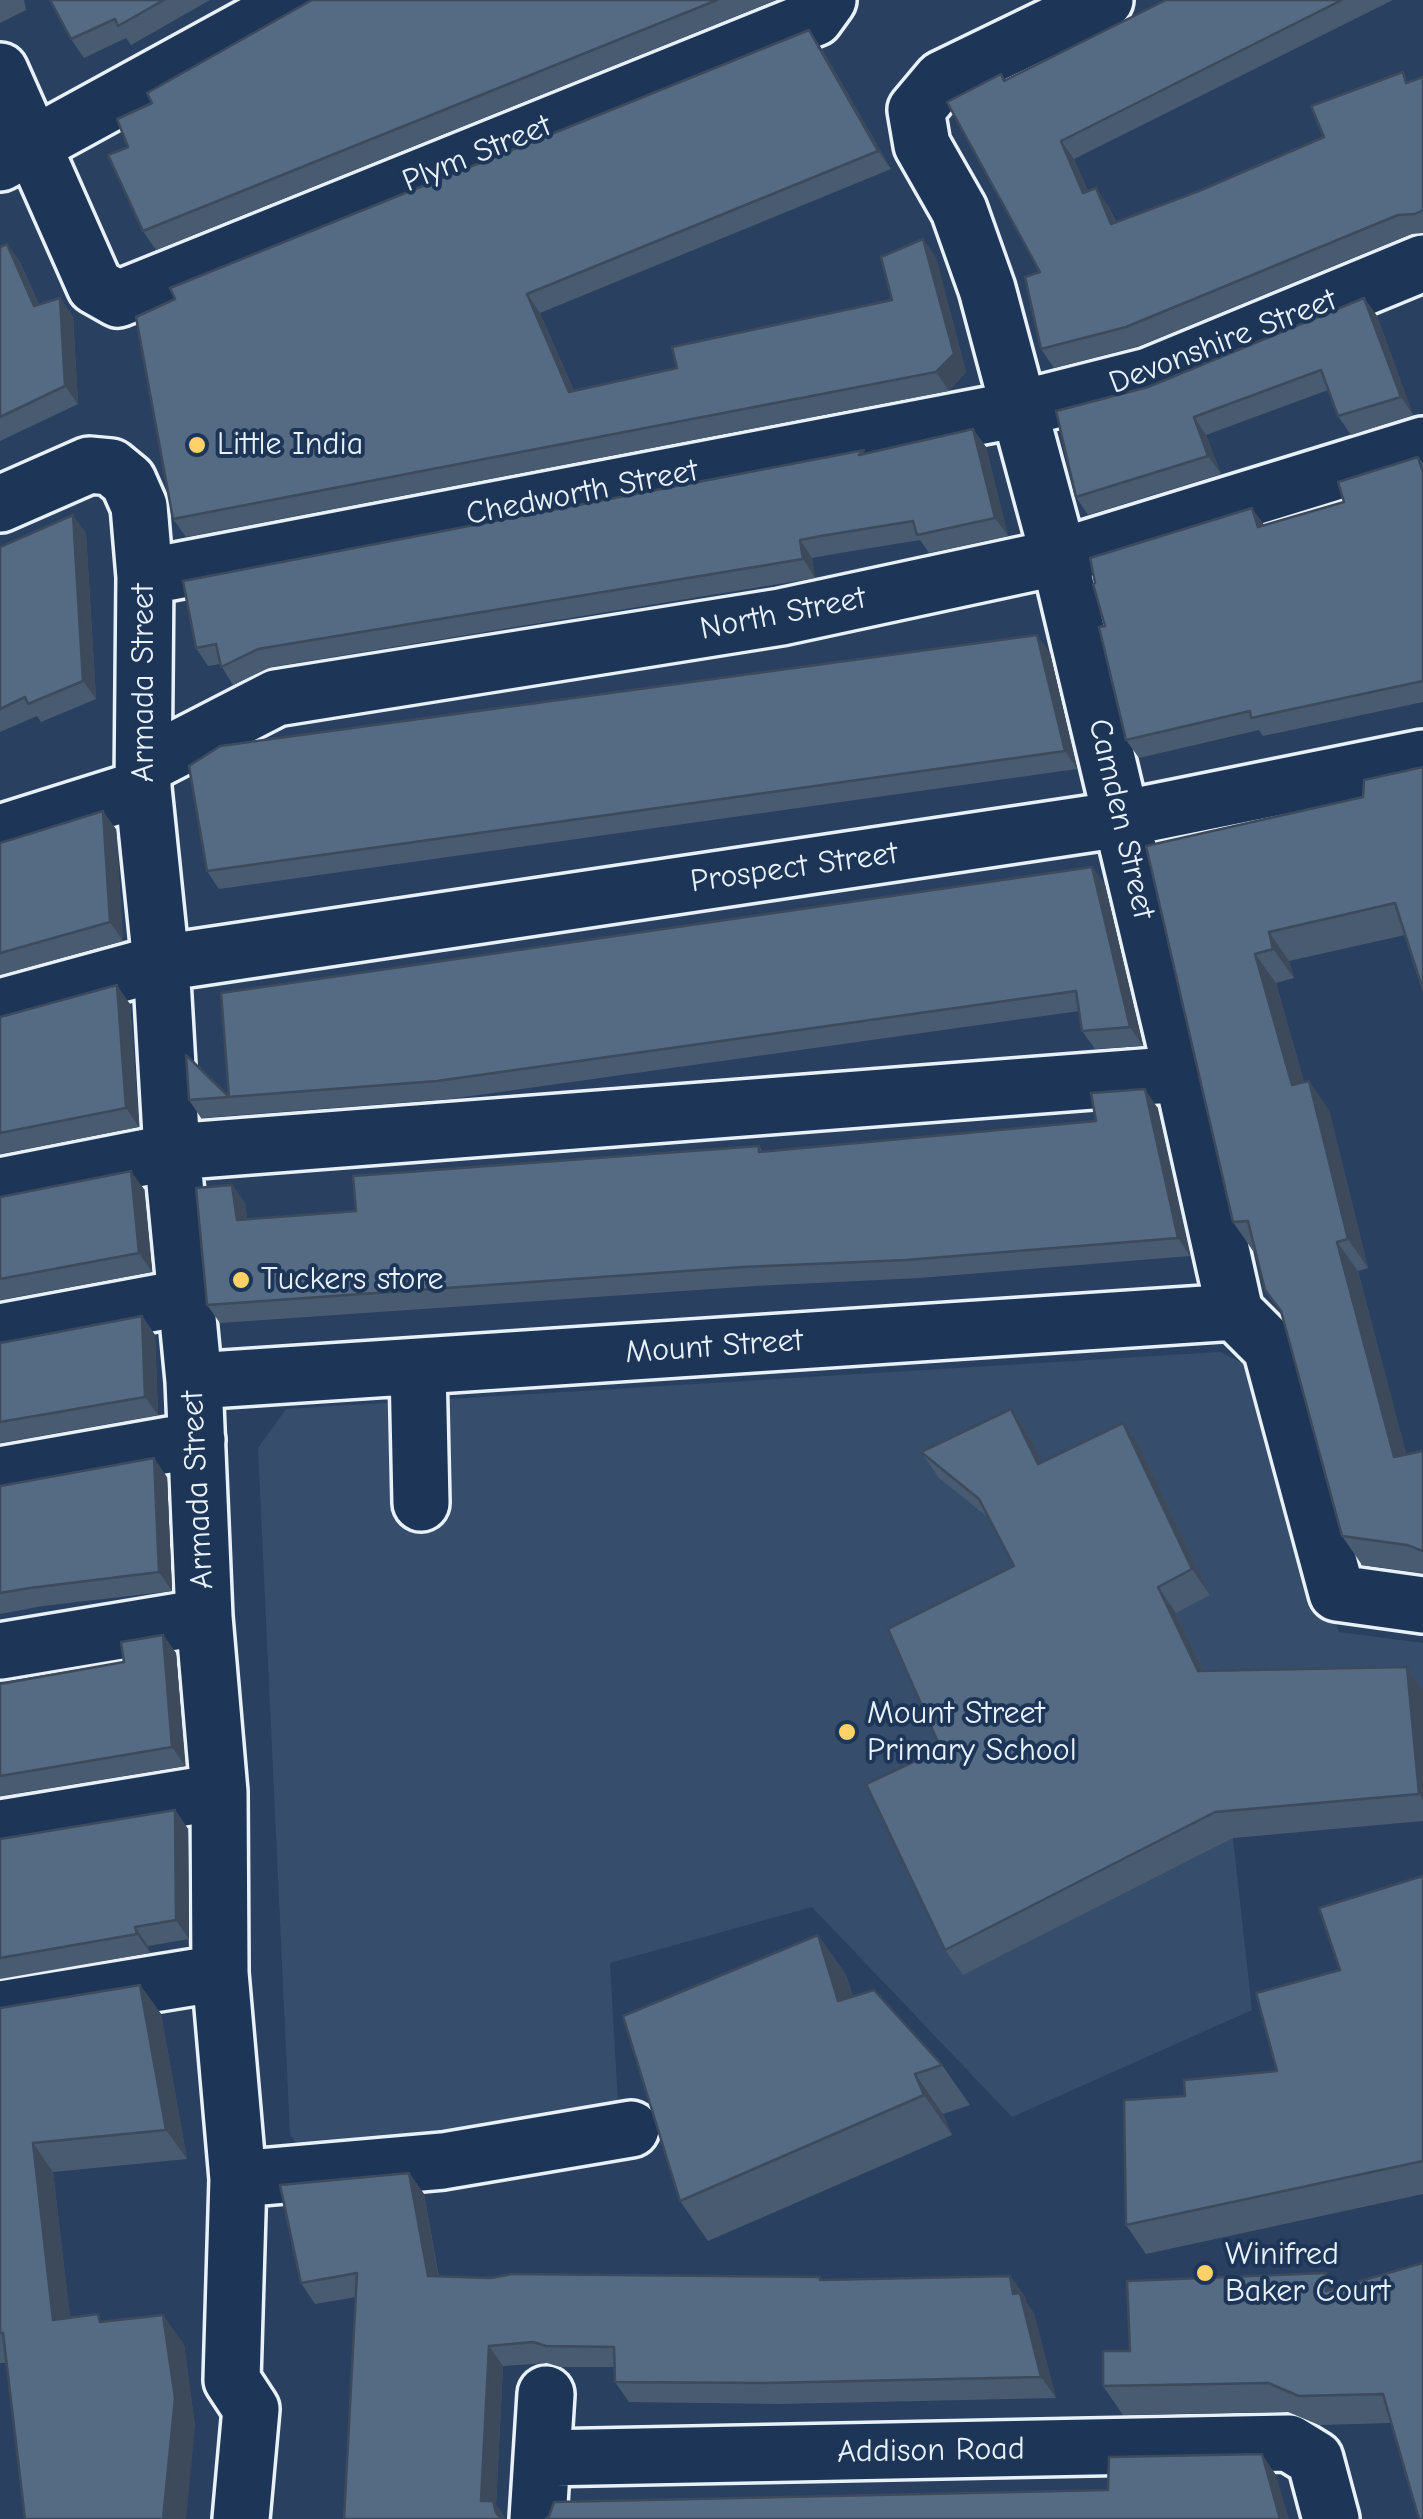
<!DOCTYPE html>
<html>
<head>
<meta charset="utf-8">
<style>
  body { margin:0 }
  canvas { display:block; background:#294061 }
</style>
</head>
<body>
<canvas width="1423" height="2519"></canvas>
<script>
const c = document.querySelector('canvas').getContext('2d');
c.lineJoin = 'round';
function paint(path, color) { c.fillStyle = color; c.fill(path, 'evenodd'); }
const shape = rows => new Path2D(rows.map(r => 'M' + r).join(''));
function strokePath(path, color, width, dash) { c.strokeStyle = color; c.lineWidth = width; c.lineCap = dash ? 'butt' : 'round'; c.setLineDash(dash || []); c.stroke(path); }
function drawText(font, color, halo, rows, align = 'center') {
  c.font = font + ' "Comic Neue",sans-serif'; c.lineWidth = 8; c.setLineDash([]); c.textBaseline = 'middle'; c.strokeStyle = halo; c.fillStyle = color; for (const [text, x, y, turn = 0] of rows) {
    c.save(); c.translate(x, y); c.rotate((+turn || 0) * Math.PI / 180); c.textAlign = isNaN(turn) ? turn : align; if (halo) c.strokeText(text, 0, 0); c.fillText(text, 0, 0); c.restore();
  }
}
const built = shape([
  [1220,1352,1257,1370,1339,1632,1423,1643,1423,1820,1233,1838,1252,2010,1012,2117,812,1907,610,1963,618,2103,303,2152,290,2135,258,1448,286,1409]
]);
const minor = shape([
  [1105,0,942,79,916,110,922,145,959,210,987,289,1019,409,1059,557,1182,1074,1235,1312,1271,1348,1337,1593,1423,1605],
  [0,71,95,286,118,299,815,18,828,0],
  [0,163,298,0],
  [0,504,89,465,111,467,128,481,139,506,145,577,143,788,161,963,172,1152,194,1381,204,1617,219,1792,220,1973,238,2179,232,2380,251,2409,241,2519],
  [145,577,1019,409,1149,376,1423,263],
  [144,766,276,698,781,617,1059,557,1423,445],
  [0,833,143,788],
  [0,1007,161,963,1121,819,1423,758],
  [0,1186,172,1152,1182,1074],
  [0,1332,187,1297],
  [418,1368,421,1503],
  [194,1381,1235,1312],
  [0,1475,197,1440],
  [0,1651,204,1617],
  [0,1828,219,1792],
  [0,2009,220,1973],
  [238,2179,443,2161,631,2129],
  [543,2458,1289,2443,1315,2459,1331,2519],
  [538,2519,546,2394]
]);
const wall = shape([
  [0,0,24,0,26,10,0,23],
  [50,0,210,0,131,45,126,38,84,58,71,39],
  [312,0,776,0,156,250,143,231,128,147,152,103],
  [1166,0,1393,0,1074,159,1088,191,1109,207,1116,222,1199,191,1324,137,1410,82,1423,77,1423,233,1411,234,1139,346,1054,368,1041,349,1040,272,1001,74,1005,81],
  [822,49,891,169,540,313,574,391,677,368,892,300,923,239,936,258,966,372,949,391,186,537,173,519,175,299],
  [7,244,20,262,39,305,73,316,78,404,0,441,0,247],
  [1364,298,1377,316,1413,415,1351,435,1338,416,1328,390,1206,435,1221,474,1088,515,1076,497,1148,387],
  [973,429,986,447,1008,536,929,553,920,540,834,554,812,558,815,578,271,667,233,685,220,664,208,666,196,648,867,454],
  [1418,457,1423,463,1423,702,1263,736,1259,730,1139,758,1126,740,1105,626,1264,525,1344,502],
  [86,533,96,699,41,722,37,716,0,732,0,547],
  [1050,653,1077,769,219,889,207,871],
  [1423,767,1423,992,1405,935,1289,961,1294,978,1276,983,1304,1082,1329,1110,1368,1268,1358,1271,1406,1455,1423,1451,1423,1573,1362,1565,1342,1536,1281,1312,1255,1251,1253,1251,1233,1222,1146,846,1363,797],
  [116,829,123,941,0,975,0,843],
  [1092,867,1105,885,1143,1046,1095,1049,1082,1031,1079,1011,450,1099,201,1118,189,1100,229,1097],
  [130,1004,139,1127,0,1154,0,1017],
  [1157,1107,1190,1256,919,1278,755,1286,220,1323,207,1305,232,1185,245,1203,247,1219,356,1211,759,1146,763,1152,1096,1121],
  [144,1189,152,1272,0,1300,0,1197],
  [142,1316,155,1335,158,1415,0,1443,0,1343],
  [1011,1409,1029,1435,1042,1462,1123,1423,1141,1449,1210,1595,1176,1613,1204,1671,1407,1667,1423,1690,1423,1821,1233,1838,963,1975,945,1950,941,1749,1014,1566,989,1518,939,1478,921,1452],
  [167,1477,172,1591,43,1606,0,1614,0,1486],
  [163,1635,176,1653,185,1766,0,1796,0,1684,124,1662],
  [175,1810,188,1829,189,1939,148,1946,150,1953,0,1979,0,1839],
  [1423,1876,1423,2194,1146,2254,1126,2225,1185,2096,1277,2071,1340,1970],
  [818,1935,846,1975,853,1997,942,2065,970,2105,943,2114,952,2135,708,2241,680,2201],
  [140,1985,161,2014,187,2159,53,2172,70,2318,104,2322,184,2344,195,2427,7,2363,0,2363,0,2008],
  [409,2173,424,2194,439,2277,491,2278,820,2277,823,2280,1010,2276,1025,2297,1026,2302,1034,2314,1056,2398,780,2404,629,2402,615,2382,615,2367,560,2367,547,2363,503,2366,496,2505,506,2519,344,2519,356,2297,315,2304,301,2283],
  [1423,2263,1391,2423,1319,2425,1288,2412,1123,2415,1103,2386,1130,2351,1326,2273,1336,2288]
]);
const shadedWall = shape([
  [809,30,822,49,891,169,878,151],
  [1061,141,1074,159,1097,211,1083,193],
  [1096,188,1109,207,1124,243,1111,224],
  [923,239,936,258,966,372,949,391,936,372],
  [7,244,20,262,47,325,34,306],
  [527,294,540,313,582,410,569,392],
  [60,298,73,316,78,404,65,386],
  [1364,298,1377,316,1413,415,1401,397],
  [1194,417,1206,435,1221,474,1208,456],
  [973,429,986,447,1008,536,995,518],
  [1252,508,1265,526,1258,527],
  [73,515,86,533,96,699,83,681],
  [800,540,812,558,815,578,803,559],
  [1037,635,1050,653,1077,769,1065,751],
  [103,811,116,829,123,941,110,922],
  [1092,867,1105,885,1143,1046,1130,1027],
  [1269,932,1289,961,1294,978,1273,949],
  [1255,954,1276,983,1313,1114,1292,1085],
  [117,985,130,1004,139,1127,126,1108],
  [1309,1081,1329,1110,1368,1268,1348,1239],
  [1145,1089,1157,1107,1190,1256,1178,1238],
  [131,1171,144,1189,152,1272,139,1253],
  [232,1185,245,1203,250,1238,237,1220],
  [1337,1242,1358,1271,1415,1486,1394,1457],
  [142,1316,155,1335,158,1415,145,1397],
  [1011,1409,1029,1435,1056,1489,1038,1464],
  [1123,1423,1141,1449,1210,1595,1192,1569],
  [154,1458,167,1477,172,1591,159,1572],
  [1158,1587,1176,1613,1216,1697,1198,1671],
  [163,1635,176,1653,185,1766,172,1747],
  [1407,1667,1423,1690,1423,1800,1419,1794],
  [175,1810,188,1829,189,1939,176,1920],
  [135,1927,148,1946,150,1953,137,1934],
  [818,1935,846,1975,866,2041,838,2001],
  [140,1985,161,2014,187,2159,166,2130],
  [915,2074,943,2114,952,2135,924,2095],
  [33,2143,53,2172,74,2349,53,2320],
  [409,2173,424,2194,442,2297,428,2276],
  [1326,2273,1346,2302,1326,2291],
  [1010,2276,1025,2297,1026,2302,1034,2314,1056,2398,1041,2377,1013,2294],
  [163,2315,184,2344,195,2427,186,2519,163,2519],
  [489,2346,503,2366,496,2505,506,2519,500,2519,481,2501],
  [1262,2454,1276,2475,1289,2519,1280,2519]
]);
const building = shape([
  [50,0,164,0,118,26,115,19,71,39,50,0],
  [312,0,717,0,143,231,108,155,128,147,117,119,152,103,147,93,312,0],
  [1166,0,1342,0,1061,141,1083,193,1096,188,1111,224,1199,191,1324,137,1311,106,1403,72,1406,83,1423,77,1423,210,1415,214,1398,215,1126,327,1041,349,1025,277,1040,272,947,102,1001,74,1004,81,1166,0],
  [809,30,878,151,527,294,569,392,677,368,672,347,892,300,881,257,923,239,954,354,936,372,173,519,136,317,175,299,170,288,809,30],
  [7,244,34,306,60,298,65,386,0,417,0,247,7,244],
  [1364,298,1401,397,1338,416,1321,370,1194,417,1208,456,1076,497,1056,411,1148,387,1364,298],
  [973,429,995,518,917,535,913,521,821,536,800,540,803,559,258,649,221,667,216,644,196,648,183,581,864,450,859,455,973,429],
  [1418,457,1423,472,1423,681,1251,718,1250,711,1126,740,1099,627,1105,626,1093,584,1095,583,1090,558,1252,508,1258,527,1344,502,1338,482,1418,457],
  [73,515,83,681,28,704,25,697,0,709,0,547,73,515],
  [1037,635,1065,751,207,871,189,766,220,746,1037,635],
  [1423,767,1423,990,1395,903,1269,932,1273,949,1255,954,1292,1085,1309,1081,1348,1239,1337,1242,1394,1457,1423,1451,1423,1551,1407,1545,1342,1536,1281,1311,1265,1290,1248,1221,1233,1222,1146,846,1363,797,1364,780,1423,767],
  [103,811,110,922,0,953,0,843,103,811],
  [1092,867,1130,1027,1082,1031,1076,991,437,1081,189,1100,186,1055,229,1097,221,993,1092,867],
  [117,985,126,1108,0,1133,0,1017,117,985],
  [1145,1089,1178,1238,906,1260,742,1267,207,1305,196,1188,232,1185,237,1220,356,1211,353,1176,759,1146,759,1152,1096,1121,1091,1093,1145,1089],
  [131,1171,139,1253,0,1279,0,1197,131,1171],
  [142,1316,145,1397,0,1422,0,1343,142,1316],
  [1011,1409,1038,1464,1123,1423,1192,1569,1158,1587,1198,1671,1407,1667,1419,1794,1215,1812,945,1950,866,1784,941,1749,888,1629,1014,1566,979,1499,921,1452,1011,1409],
  [154,1458,159,1572,30,1588,0,1593,0,1486,154,1458],
  [163,1635,172,1747,0,1776,0,1684,124,1662,121,1642,163,1635],
  [175,1810,176,1920,135,1927,137,1934,0,1958,0,1839,175,1810],
  [1423,1876,1423,2161,1126,2225,1124,2100,1185,2096,1184,2080,1277,2071,1256,1993,1340,1970,1319,1908,1423,1876],
  [818,1935,838,2001,874,1990,942,2065,915,2074,924,2095,680,2201,623,2016,818,1935],
  [140,1985,166,2130,33,2143,53,2320,98,2314,100,2322,163,2315,175,2398,163,2519,25,2519,3,2333,0,2333,0,2008,140,1985],
  [409,2173,428,2276,491,2278,512,2274,820,2277,820,2280,1010,2276,1013,2294,1020,2293,1041,2377,765,2383,615,2382,614,2347,546,2346,533,2342,489,2346,481,2501,493,2501,496,2513,502,2519,344,2519,357,2273,301,2283,280,2185,409,2173],
  [1423,2263,1423,2519,1419,2519,1383,2394,1299,2396,1268,2383,1103,2386,1103,2351,1130,2351,1127,2281,1326,2273,1326,2291,1423,2263],
  [1262,2454,1280,2519,546,2519,549,2516,554,2502,1108,2490,1109,2457,1262,2454]
]);
const markers = [
  [197,445,10,"#ffd166"],
  [241,1280,10,"#ffd166"],
  [847,1732,10,"#ffd166"],
  [1205,2273,10,"#ffd166"]
];
const streetNames = [
  ["Plym Street",477,154,-22],
  ["Devonshire Street",1223,342,-21],
  ["Chedworth Street",582,493,-11],
  ["North Street",783,614,-11],
  ["Armada Street",144,683,-90],
  ["Camden Street",1121,819,77],
  ["Prospect Street",794,868,-8],
  ["Mount Street",714,1347,-4],
  ["Armada Street",198,1490,-93],
  ["Addison Road",931,2451,-1]
];
const poiNames = [
  ["Little India",217,445],
  ["Tuckers store",261,1280],
  ["Mount Street",867,1714],
  ["Primary School",867,1751],
  ["Winifred",1225,2255],
  ["Baker Court",1225,2292]
];
paint(built, '#364d6b');
strokePath(minor, '#e8f1f8', 62);
strokePath(minor, '#1d3557', 55);
paint(wall, '#495b71');
paint(shadedWall, '#3c4a5c');
paint(building, '#556a83');
strokePath(building, '#3c4a5c', 2.5);
for (const [x, y, r, color] of markers) { const dot = new Path2D(); dot.arc(x, y, r, 0, 2 * Math.PI); c.fillStyle = color; c.fill(dot); strokePath(dot, '#1d3557', 4); }
drawText('32px', '#e8f1f8', '#1d3557', streetNames);
drawText('32px', '#e8f1f8', '#1d3557', poiNames, 'left');
</script>
</body>
</html>
